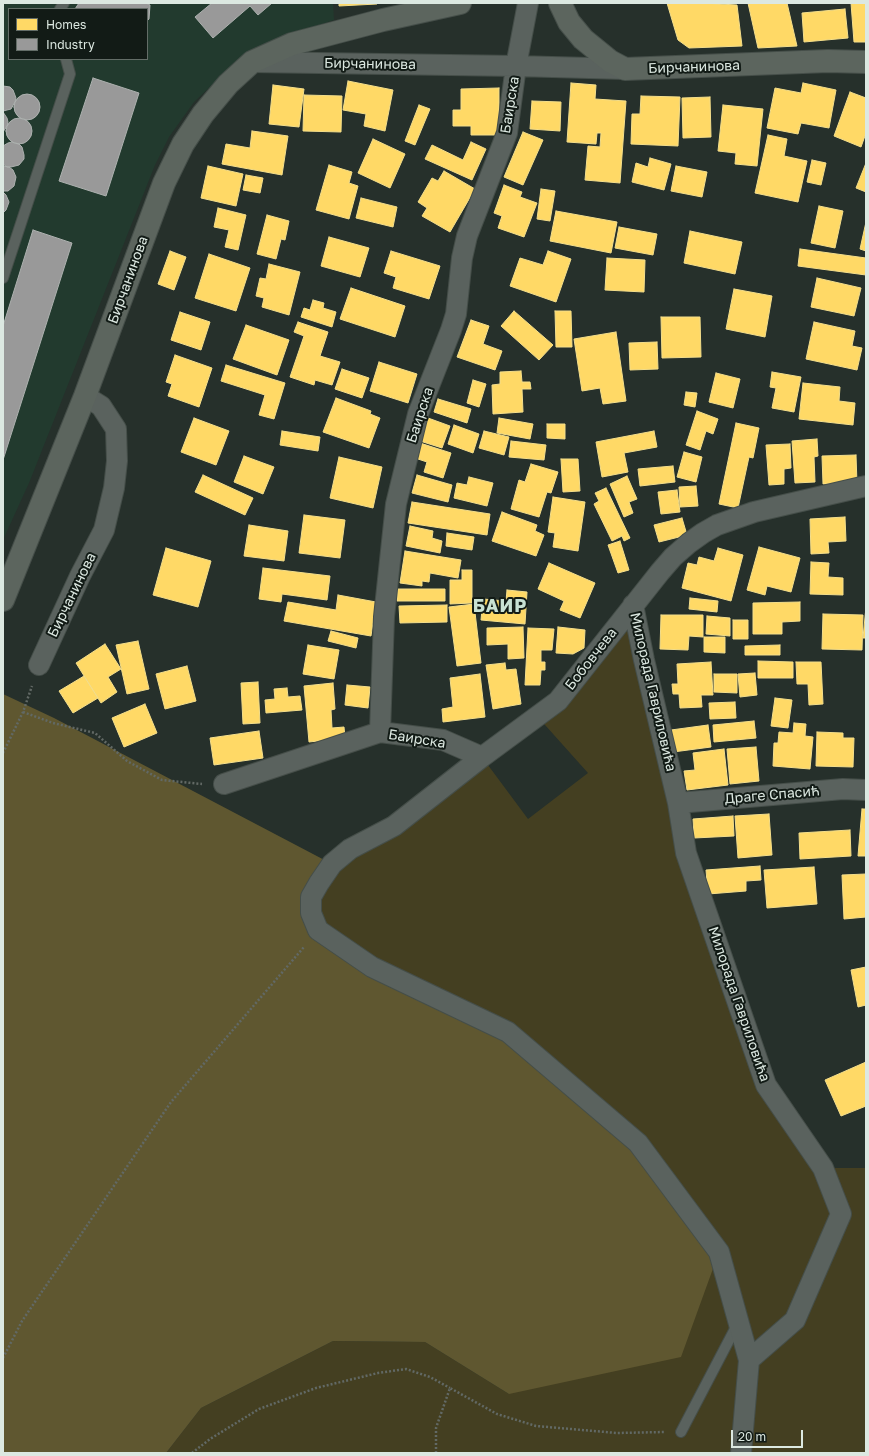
<!DOCTYPE html>
<html>
<head>
<meta charset="utf-8">
<style>
  body { margin:0 }
  #map { position:relative; width:869px; height:1456px; overflow:hidden; background:#26302b; font-family:"Golos Text",sans-serif }
  canvas { display:block }
  .frame { position:absolute; inset:0; border:4px solid #dce8e1; pointer-events:none }
  .legend { position:absolute; left:8px; top:8px; width:140px; height:52px; box-sizing:border-box; background:#121b16; border:1px solid #636d67; margin:0; padding:5px 7px; list-style:none; font-size:12px; color:#dce8e1 }
  .legend li { display:flex; align-items:center; gap:8px; height:20px }
  .legend b { width:20px; border:1px solid #636d67 }
  .scale { position:absolute; left:731px; top:1430px; width:72px; height:18px; box-sizing:border-box; border:2px solid #dce8e1; border-top:0; padding-left:5px; font-size:12px; line-height:14px; white-space:nowrap; color:#dce8e1; -webkit-text-stroke:3px #121b16; paint-order:stroke }
</style>
</head>
<body>
<div id="map">
<canvas width="869" height="1456"></canvas>
<div class="frame"></div>
<ul class="legend">
<li><b style="height:11px;background:#ffd966"></b>Homes</li>
<li><b style="height:11px;background:#999"></b>Industry</li>
</ul>
<div class="scale">20 m</div>
</div>
<script>
const c = document.querySelector('canvas').getContext('2d');
c.lineJoin = 'round';
function paint(path, color) { c.fillStyle = color; c.fill(path, 'evenodd'); }
const shape = rows => new Path2D(rows.map(r => 'M' + r).join(''));
function strokePath(path, color, width, dash) { c.strokeStyle = color; c.lineWidth = width; c.lineCap = dash ? 'butt' : 'round'; c.setLineDash(dash || []); c.stroke(path); }
function drawText(font, color, halo, rows, align = 'center') {
  c.font = font + ' "Golos Text",sans-serif'; c.lineWidth = 4; c.setLineDash([]); c.textBaseline = 'middle'; c.strokeStyle = halo; c.fillStyle = color; for (const [text, x, y, turn = 0] of rows) {
    c.save(); c.translate(x, y); c.rotate((+turn || 0) * Math.PI / 180); c.textAlign = isNaN(turn) ? turn : align; if (halo) c.strokeText(text, 0, 0); c.fillText(text, 0, 0); c.restore();
  }
}
const built = shape([
  [3,3,333,3,334,20,264,44,232,66,194,102,169,137,155,165,29,483,3,540],
  [9,9,147,9,147,59,9,59]
]);
const green = shape([
  [633,605,678,803,766,1085,823,1168,866,1168,866,1453,166,1453,201,1408,333,1341,425,1342,509,1394,318,930,319,883,482,757,528,819,588,773,537,716]
]);
const forest = shape([
  [3,694,54,718,332,864,319,883,318,930,508,1032,638,1143,719,1252,681,1357,509,1394,425,1342,333,1341,201,1408,166,1453,3,1453]
]);
const homes = shape([
  [339,3,377,3,377,4,339,6,339,3],
  [667,3,702,3,737,5,742,46,689,48,678,40,667,3],
  [748,3,787,3,797,46,758,48,748,3],
  [851,3,866,3,866,42,854,42,851,3],
  [845,9,848,38,804,42,802,13,845,9],
  [348,81,393,90,385,131,364,126,366,114,343,110,348,81],
  [571,83,596,85,595,99,626,101,620,183,585,180,588,146,600,147,601,133,597,133,596,144,567,142,571,83],
  [803,83,836,90,829,128,801,123,798,134,767,128,775,88,801,93,803,83],
  [273,85,304,89,299,127,269,124,273,85],
  [499,88,499,135,471,135,471,126,453,126,453,110,461,110,461,89,499,88],
  [850,92,866,98,866,133,861,147,834,136,850,92],
  [304,95,342,96,341,132,303,131,304,95],
  [641,96,680,97,678,146,631,144,632,114,640,114,641,96],
  [710,97,711,137,683,138,682,98,710,97],
  [532,101,561,102,560,131,530,129,532,101],
  [419,105,430,109,415,145,405,141,419,105],
  [723,105,763,109,757,166,735,164,736,153,718,151,723,105],
  [252,131,288,136,282,175,222,164,226,144,250,148,252,131],
  [523,132,543,140,523,185,504,177,523,132],
  [768,135,787,139,784,156,807,161,798,202,755,193,768,135],
  [373,139,405,154,390,188,358,173,373,139],
  [471,142,486,149,472,180,425,159,432,145,463,160,471,142],
  [650,158,671,164,664,190,632,182,636,163,648,167,650,158],
  [812,160,826,163,821,185,807,182,812,160],
  [866,163,866,192,856,188,866,163],
  [329,165,352,172,349,183,358,186,349,219,316,210,329,165],
  [208,166,243,174,236,206,201,198,208,166],
  [676,166,707,172,702,197,671,191,676,166],
  [444,171,475,189,450,232,422,216,427,208,418,202,432,178,438,181,444,171],
  [246,175,263,178,260,193,243,190,246,175],
  [504,185,522,192,520,197,537,203,524,237,498,228,502,216,494,213,504,185],
  [541,189,555,191,550,221,537,219,541,189],
  [361,198,397,207,393,227,356,218,361,198],
  [819,206,843,211,835,248,811,243,819,206],
  [218,208,246,215,238,250,225,247,229,230,214,227,218,208],
  [556,211,617,222,611,253,550,241,556,211],
  [267,215,289,221,285,240,281,239,276,259,257,254,267,215],
  [866,222,866,251,860,249,866,222],
  [619,227,657,234,653,255,615,248,619,227],
  [690,231,742,242,735,274,684,263,690,231],
  [329,237,369,248,360,277,321,266,329,237],
  [800,249,866,258,866,275,798,266,800,249],
  [170,251,186,257,174,290,158,284,170,251],
  [391,251,440,266,429,299,393,288,396,277,384,273,391,251],
  [548,251,571,259,556,302,510,286,520,258,543,265,548,251],
  [209,254,250,268,236,311,195,298,209,254],
  [607,258,645,260,644,292,605,290,607,258],
  [269,264,300,272,289,315,262,307,264,298,256,296,260,278,266,279,269,264],
  [817,278,861,288,854,316,811,307,817,278],
  [351,288,405,306,395,337,340,319,351,288],
  [734,289,772,296,765,337,726,329,734,289],
  [313,300,324,303,323,308,336,312,332,327,301,317,304,308,310,310,313,300],
  [514,311,553,345,539,360,501,326,514,311],
  [555,311,571,311,572,347,556,347,555,311],
  [180,312,210,322,201,350,171,340,180,312],
  [661,317,700,317,701,357,662,358,661,317],
  [471,320,489,326,483,344,502,351,495,370,457,357,471,320],
  [298,322,328,332,320,356,340,362,332,385,315,380,314,385,290,377,304,336,294,332,298,322],
  [814,322,855,331,852,346,862,348,857,370,806,359,814,322],
  [246,325,289,340,277,375,233,359,246,325],
  [616,332,626,401,603,404,600,388,582,391,574,339,616,332],
  [657,342,658,369,630,370,629,343,657,342],
  [175,355,212,368,199,407,168,396,172,384,166,382,175,355],
  [379,362,417,374,408,403,370,391,379,362],
  [226,365,285,383,274,419,259,415,265,395,221,381,226,365],
  [342,369,369,378,362,398,335,389,342,369],
  [521,371,522,382,530,382,531,389,522,389,523,412,493,414,492,385,500,384,500,372,521,371],
  [772,372,801,377,794,412,772,408,776,388,770,387,772,372],
  [716,373,740,379,733,408,709,402,716,373],
  [473,380,486,384,479,407,467,403,473,380],
  [803,383,840,387,839,401,855,403,853,425,799,419,803,383],
  [686,392,697,393,695,407,684,405,686,392],
  [336,398,371,411,370,414,380,418,369,448,323,432,336,398],
  [438,399,471,409,467,423,434,412,438,399],
  [697,411,718,419,713,434,706,431,700,450,686,445,697,411],
  [194,418,229,431,216,465,181,452,194,418],
  [428,418,450,426,442,448,420,441,428,418],
  [499,418,533,424,530,439,497,433,499,418],
  [736,423,759,428,753,458,749,457,738,508,719,504,736,423],
  [547,424,565,424,565,439,547,438,547,424],
  [454,425,479,434,473,453,448,444,454,425],
  [282,431,320,437,318,451,280,445,282,431],
  [484,431,509,437,504,455,479,448,484,431],
  [654,431,657,447,624,453,628,472,602,477,596,442,654,431],
  [817,439,818,456,814,457,815,482,795,483,792,441,817,439],
  [511,441,546,445,544,460,509,457,511,441],
  [420,443,451,453,443,478,424,472,427,462,415,458,420,443],
  [790,444,791,468,784,469,784,484,769,485,766,445,790,444],
  [684,452,702,457,696,482,677,477,684,452],
  [856,455,857,484,823,484,822,456,856,455],
  [244,456,274,467,263,494,234,482,244,456],
  [339,457,382,467,373,508,330,498,339,457],
  [561,459,578,459,580,491,563,492,561,459],
  [531,464,558,472,551,493,547,492,539,517,511,509,519,480,525,482,531,464],
  [673,466,675,482,640,486,638,469,673,466],
  [203,475,253,498,245,515,195,492,203,475],
  [417,475,452,485,448,502,412,493,417,475],
  [627,476,637,499,629,502,633,513,624,517,610,484,627,476],
  [469,477,493,483,487,506,454,498,457,483,467,485,469,477],
  [696,486,698,506,680,507,679,487,696,486],
  [606,488,630,538,624,541,622,536,612,541,594,504,599,501,595,493,606,488],
  [677,490,680,512,661,514,658,492,677,490],
  [553,497,585,502,578,551,553,547,555,533,548,532,553,497],
  [412,502,490,514,487,535,408,523,412,502],
  [502,512,537,525,535,531,544,535,536,556,492,541,502,512],
  [304,515,345,520,340,558,299,553,304,515],
  [845,517,846,541,828,542,829,553,811,554,810,519,845,517],
  [682,518,687,535,659,542,654,525,682,518],
  [249,525,288,531,284,561,244,556,249,525],
  [410,526,433,531,432,538,442,541,440,553,406,546,410,526],
  [447,533,474,537,472,550,446,546,447,533],
  [620,541,629,570,618,573,608,545,620,541],
  [759,547,800,558,791,592,767,586,765,595,747,590,759,547],
  [166,548,211,561,198,607,153,595,166,548],
  [718,548,743,555,731,601,682,588,688,563,697,565,699,557,714,561,718,548],
  [405,551,461,560,458,578,430,573,429,582,422,581,422,586,400,583,405,551],
  [811,562,829,563,828,577,843,578,843,595,810,594,811,562],
  [549,563,595,583,580,618,560,610,564,601,538,589,549,563],
  [263,568,330,576,327,600,282,594,281,602,259,599,263,568],
  [462,570,472,570,472,603,450,604,450,580,462,580,462,570],
  [397,589,445,589,445,601,397,601,397,589],
  [507,590,527,592,525,624,481,620,483,599,506,601,507,590],
  [338,595,376,602,371,636,284,621,288,602,336,610,338,595],
  [690,598,718,601,717,612,689,609,690,598],
  [800,602,800,621,782,622,782,634,753,634,753,603,800,602],
  [474,604,481,663,457,666,449,607,474,604],
  [447,605,447,622,400,623,399,606,447,605],
  [866,607,866,638,863,638,866,607],
  [823,614,863,615,862,650,822,649,823,614],
  [661,615,703,615,703,637,689,636,688,650,660,649,661,615],
  [707,616,730,618,730,636,706,634,707,616],
  [733,620,748,620,748,639,733,639,733,620],
  [523,627,524,658,508,659,508,644,487,645,487,628,523,627],
  [558,627,585,630,584,648,573,654,556,653,558,627],
  [528,628,554,629,552,650,541,650,541,662,545,662,545,670,541,670,540,685,525,685,528,628],
  [331,631,358,638,356,648,328,641,331,631],
  [704,637,725,637,725,653,704,652,704,637],
  [138,641,149,689,127,694,116,645,138,641],
  [105,644,121,669,108,677,117,692,101,703,76,663,105,644],
  [308,645,339,650,334,679,303,674,308,645],
  [780,645,780,655,745,655,745,646,780,645],
  [758,661,793,662,793,678,758,678,758,661],
  [711,662,713,695,701,695,702,707,680,708,679,694,673,694,672,684,678,684,677,664,711,662],
  [796,662,821,662,823,704,809,705,808,684,797,684,796,662],
  [505,663,506,670,516,669,521,704,493,709,486,665,505,663],
  [187,666,196,701,165,709,156,674,187,666],
  [755,673,757,695,740,697,738,674,755,673],
  [480,674,485,717,443,722,442,709,453,707,450,678,480,674],
  [714,674,737,674,737,693,714,692,714,674],
  [84,676,98,698,73,713,59,691,84,676],
  [258,682,260,723,243,724,241,683,258,682],
  [333,683,335,709,331,710,332,728,344,727,345,738,309,742,304,686,333,683],
  [347,685,370,687,368,708,345,705,347,685],
  [287,688,288,697,300,696,302,710,266,713,265,700,275,699,274,689,287,688],
  [775,698,792,700,788,728,771,726,775,698],
  [735,702,736,718,710,719,709,703,735,702],
  [145,704,157,733,124,747,112,718,145,704],
  [754,721,756,738,714,742,713,725,754,721],
  [794,723,806,724,805,736,813,737,810,769,773,766,774,743,778,743,779,732,793,733,794,723],
  [708,725,711,747,673,752,671,730,708,725],
  [259,731,263,758,214,765,210,738,259,731],
  [817,732,843,733,843,738,854,738,853,767,816,766,817,732],
  [756,747,759,781,730,784,727,749,756,747],
  [724,749,728,785,687,790,684,771,695,770,693,753,724,749],
  [862,809,866,809,866,856,858,856,862,809],
  [769,814,772,855,738,858,735,816,769,814],
  [733,816,734,836,694,838,693,819,733,816],
  [850,830,851,856,800,859,799,833,850,830],
  [760,866,761,880,746,881,746,891,708,894,706,870,760,866],
  [814,867,817,904,767,908,764,870,814,867],
  [866,874,866,917,844,919,842,875,866,874],
  [866,967,866,1005,858,1007,851,970,866,967],
  [866,1062,866,1106,841,1116,825,1080,866,1062]
]);
const industry = shape([
  [79,3,146,3,150,5,149,19,147,21,147,9,75,9,79,3],
  [212,3,272,3,258,15,250,6,213,38,195,17,212,3],
  [93,78,139,93,106,196,59,181,93,78],
  [3,86,10,87,13,90,16,98,15,102,11,109,3,111,3,86],
  '14 107a13 13 0 1 1 26 0a13 13 0 1 1-26 0Z',
  [3,112,7,118,8,122,7,126,3,132,3,112],
  '6 131a13 13 0 1 1 26 0a13 13 0 1 1-26 0Z',
  [12,142,19,144,22,147,24,155,24,159,19,165,11,167,7,167,3,164,3,146,8,143,12,142],
  [3,166,9,167,13,170,16,177,14,186,8,191,3,191,3,166],
  [3,192,6,195,9,202,6,210,3,213,3,192],
  [33,230,72,243,3,460,3,326,33,230]
]);
const path = shape([
  [23,712,53,723,95,733,127,761,162,780,202,784],
  [3,753,23,712,32,686],
  [3,1358,22,1321,171,1102,304,947],
  [192,1453,210,1439,259,1409,316,1388,378,1373,406,1369,430,1377,450,1388],
  [436,1453,436,1428,450,1388,497,1414,536,1426,617,1433,664,1432]
]);
const lane = shape([
  [60,9,64,3],
  [3,278,70,74,66,59],
  [681,1432,738,1323]
]);
const street = shape([
  [252,62,516,66,625,69],
  [633,605,644,660,678,803,686,853,766,1085,823,1168,841,1214,795,1320,749,1360],
  [39,665,80,576,104,530,114,488,117,461,116,429,101,406,85,396],
  [482,757,443,740,380,732,384,617,396,504,418,414,451,330,456,314,462,258,467,236,507,133,516,66,528,3],
  [224,784,380,732],
  [678,803,843,789,866,790],
  [741,1453,749,1360,719,1252,638,1143,508,1032,372,967,318,930,311,913,311,897,319,883,332,864,350,849,394,826,482,757,558,701,660,572,673,557,689,543,703,533,717,525,754,512,866,486]
]);
const secondary = shape([
  [560,3,569,22,583,39,610,61,625,69,828,61,866,62],
  [3,600,85,396,164,183,183,144,203,114,228,84,252,62,292,44,383,20,460,3]
]);
const streetNames = [
  ["Бирчанинова",370,64,1],
  ["Бирчанинова",694,67,-2],
  ["Баирска",510,105,-81],
  ["Бирчанинова",128,280,-70],
  ["Баирска",420,415,-72],
  ["Бирчанинова",72,595,-64],
  ["Бобовчева",591,659,-52],
  ["Милорада Гавриловића",653,692,77],
  ["Баирска",417,739,9],
  ["Драге Спасић",772,795,-5],
  ["Милорада Гавриловића",739,1004,71]
];
const districtNames = [
  ["БАИР",500,606]
];
paint(built, '#223a2e');
paint(green, '#443f21');
paint(forest, '#5f5730');
paint(homes, '#ffd966');
strokePath(homes, '#f4de8b', 1);
paint(industry, '#999');
strokePath(industry, '#adb1af', 1);
strokePath(lane, '#454e49', 12);
strokePath(street, '#454e49', 22);
strokePath(secondary, '#454e49', 24);
strokePath(path, '#626965', 2.5, [2, 2]);
strokePath(lane, '#5a625e', 10);
strokePath(street, '#5a625e', 20);
strokePath(secondary, '#5c655e', 22);
drawText('14px', '#dce8e1', '#121b16', streetNames);
c.letterSpacing = '1px';
drawText('bold 18px', '#c8e1d3', '#121b16', districtNames);
c.letterSpacing = '0px';
</script>
</body>
</html>
